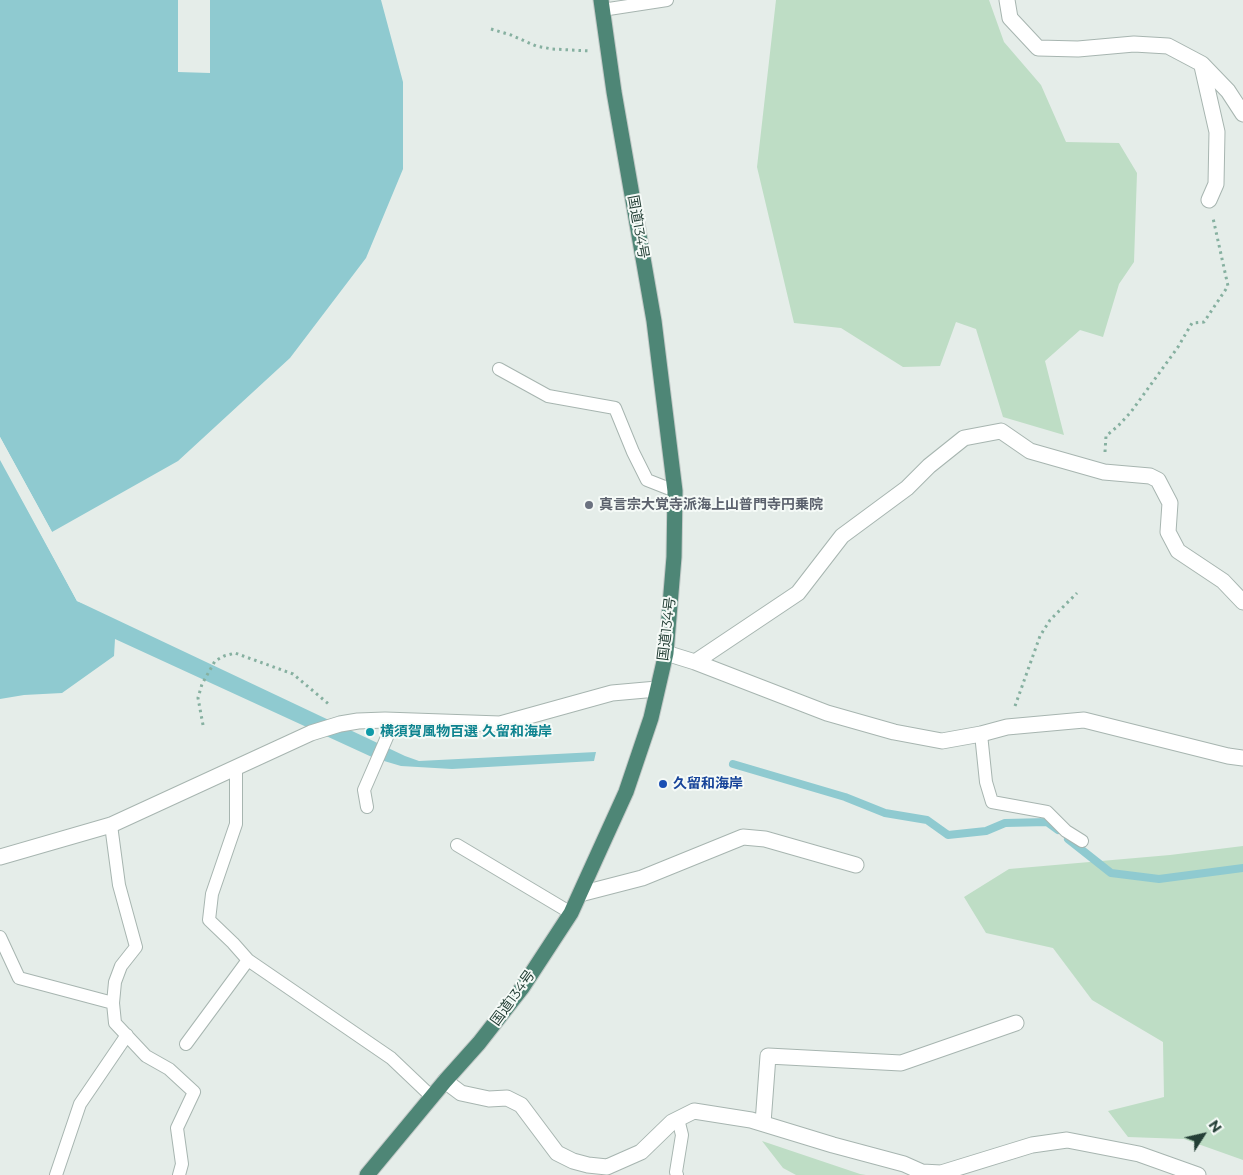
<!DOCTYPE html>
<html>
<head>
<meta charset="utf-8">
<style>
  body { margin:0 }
  #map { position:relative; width:1243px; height:1175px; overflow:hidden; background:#e5ede9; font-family:Montserrat,sans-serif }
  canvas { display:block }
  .north { position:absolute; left:1178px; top:1110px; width:50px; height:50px; -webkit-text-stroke:4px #f5faf7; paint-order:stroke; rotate:55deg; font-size:14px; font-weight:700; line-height:20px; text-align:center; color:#243f36 }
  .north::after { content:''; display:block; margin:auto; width:18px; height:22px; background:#243f36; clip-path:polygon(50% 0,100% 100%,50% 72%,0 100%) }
</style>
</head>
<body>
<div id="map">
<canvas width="1243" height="1175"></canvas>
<div class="north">N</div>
</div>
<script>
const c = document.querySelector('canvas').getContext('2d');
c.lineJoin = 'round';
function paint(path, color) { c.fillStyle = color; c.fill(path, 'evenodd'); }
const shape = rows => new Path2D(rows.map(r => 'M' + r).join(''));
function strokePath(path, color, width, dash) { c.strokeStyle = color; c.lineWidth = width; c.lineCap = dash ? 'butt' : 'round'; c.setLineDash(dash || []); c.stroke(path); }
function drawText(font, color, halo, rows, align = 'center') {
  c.font = font + ' Montserrat,"Noto Sans JP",sans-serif'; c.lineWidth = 4; c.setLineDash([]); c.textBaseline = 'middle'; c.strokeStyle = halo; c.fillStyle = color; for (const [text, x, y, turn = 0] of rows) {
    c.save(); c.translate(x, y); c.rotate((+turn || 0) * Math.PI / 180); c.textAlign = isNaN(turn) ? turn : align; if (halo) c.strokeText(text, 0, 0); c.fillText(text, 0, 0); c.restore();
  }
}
const green = shape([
  [776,0,989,0,1004,42,1041,85,1066,142,1119,143,1137,173,1134,262,1119,284,1103,337,1080,330,1045,361,1064,435,1003,417,976,329,956,322,940,366,903,367,841,328,794,323,757,167],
  [1243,846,1243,1160,1184,1139,1128,1137,1108,1111,1164,1097,1163,1042,1092,1000,1053,948,986,933,964,897,1009,869,1170,855],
  [762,1141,860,1174,866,1175,796,1175,783,1168]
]);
const water = shape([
  [0,0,178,0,178,72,210,73,210,0,381,0,403,82,403,169,366,258,290,358,178,461,52,532,0,437],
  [0,460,77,601,405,756,419,761,596,752,594,761,452,769,401,766,374,758,115,639,114,656,62,693,24,695,0,699]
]);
const pier = shape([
  [0,437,52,532,53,534,49,533,0,442],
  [0,458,2,459,78,599,91,604,93,607,77,601]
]);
const stream = shape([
  [733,764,845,797,885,813,927,820,948,835,986,831,1005,823,1047,822,1058,830],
  [1068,839,1111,873,1159,879,1243,868]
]);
const path = shape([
  [491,29,511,35,536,46,552,49,590,51],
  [1105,452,1106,436,1118,426,1131,412,1178,347,1192,323,1204,322,1228,286,1213,218],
  [1015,706,1040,636,1050,620,1077,593],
  [203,725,198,698,202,684,215,661,224,656,235,653,293,674,331,706]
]);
const service = shape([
  [602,10,667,0],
  [499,369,548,396,615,408,633,452,647,480,675,491],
  [981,734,986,782,992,802,1047,812,1066,831,1082,841],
  [236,767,236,824,212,894,209,920,233,943,248,960,391,1058,432,1097],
  [367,807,364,790,394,721],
  [111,825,119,885,136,947,121,966,115,982,113,1003,115,1023,146,1056,169,1069,194,1092,177,1128,182,1164,179,1175],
  [457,845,571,913],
  [0,937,19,978,113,1003],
  [186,1044,248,960],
  [56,1175,80,1104,127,1035],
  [677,1175,676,1172,682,1135,678,1119]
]);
const minor = shape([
  [1007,0,1010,18,1038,48,1078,49,1134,44,1168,46,1202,64,1228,91,1243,114],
  [1202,66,1217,132,1216,184,1209,200],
  [666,653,695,662,827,713,894,732,942,741,981,734,1007,727,1084,720,1228,756,1243,758],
  [695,662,798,593,842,536,907,488,929,466,964,438,1001,431,1030,451,1104,472,1150,476,1158,480,1170,503,1168,532,1178,551,1223,581,1243,602],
  [0,857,111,825,311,733,340,724,358,721,385,720,500,724,612,693,657,689],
  [580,894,642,878,743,837,765,839,856,865],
  [445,1081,461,1093,489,1099,507,1098,521,1105,557,1153,573,1161,588,1165,607,1167,641,1152,672,1122,694,1111,751,1120,833,1145,904,1164,922,1172,941,1173,1032,1145,1067,1140,1139,1154,1198,1175],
  [763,1123,768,1056,901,1063,1016,1023]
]);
const trunk = shape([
  [367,1175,445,1081,479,1043,522,988,571,913,626,792,651,718,666,653,674,557,675,491,654,321,614,92,601,0]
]);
const markers = [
  [589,505,5,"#6b7280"],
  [370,732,5,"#0f9aa8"],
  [663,784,5,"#1a4fb4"]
];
const streetNames = [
  ["国道134号",638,227,80],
  ["国道134号",667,629,-83],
  ["国道134号",513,998,-54]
];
const worshipNames = [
  ["真言宗大覚寺派海上山普門寺円乗院",599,505]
];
const cultureNames = [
  ["横須賀風物百選 久留和海岸",380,732]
];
const transitNames = [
  ["久留和海岸",673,784]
];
paint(green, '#beddc5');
paint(water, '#8fcad0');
paint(pier, '#e5ede9');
strokePath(stream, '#8fcad0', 8);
strokePath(service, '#a7b5b0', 14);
strokePath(minor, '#a7b5b0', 17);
strokePath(trunk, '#c2c9c7', 17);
strokePath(path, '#86b0a0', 3, [2.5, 4]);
strokePath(service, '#fff', 12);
strokePath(minor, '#fff', 15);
strokePath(trunk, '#4e8676', 15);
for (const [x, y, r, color] of markers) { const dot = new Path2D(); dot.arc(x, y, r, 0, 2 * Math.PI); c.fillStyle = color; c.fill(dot); strokePath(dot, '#f5faf7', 2); }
drawText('14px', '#243f36', '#f5faf7', streetNames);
drawText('bold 14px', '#5b616d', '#f5faf7', worshipNames, 'left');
drawText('bold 14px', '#0d838f', '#f5faf7', cultureNames, 'left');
drawText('bold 14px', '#164399', '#f5faf7', transitNames, 'left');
</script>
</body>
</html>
